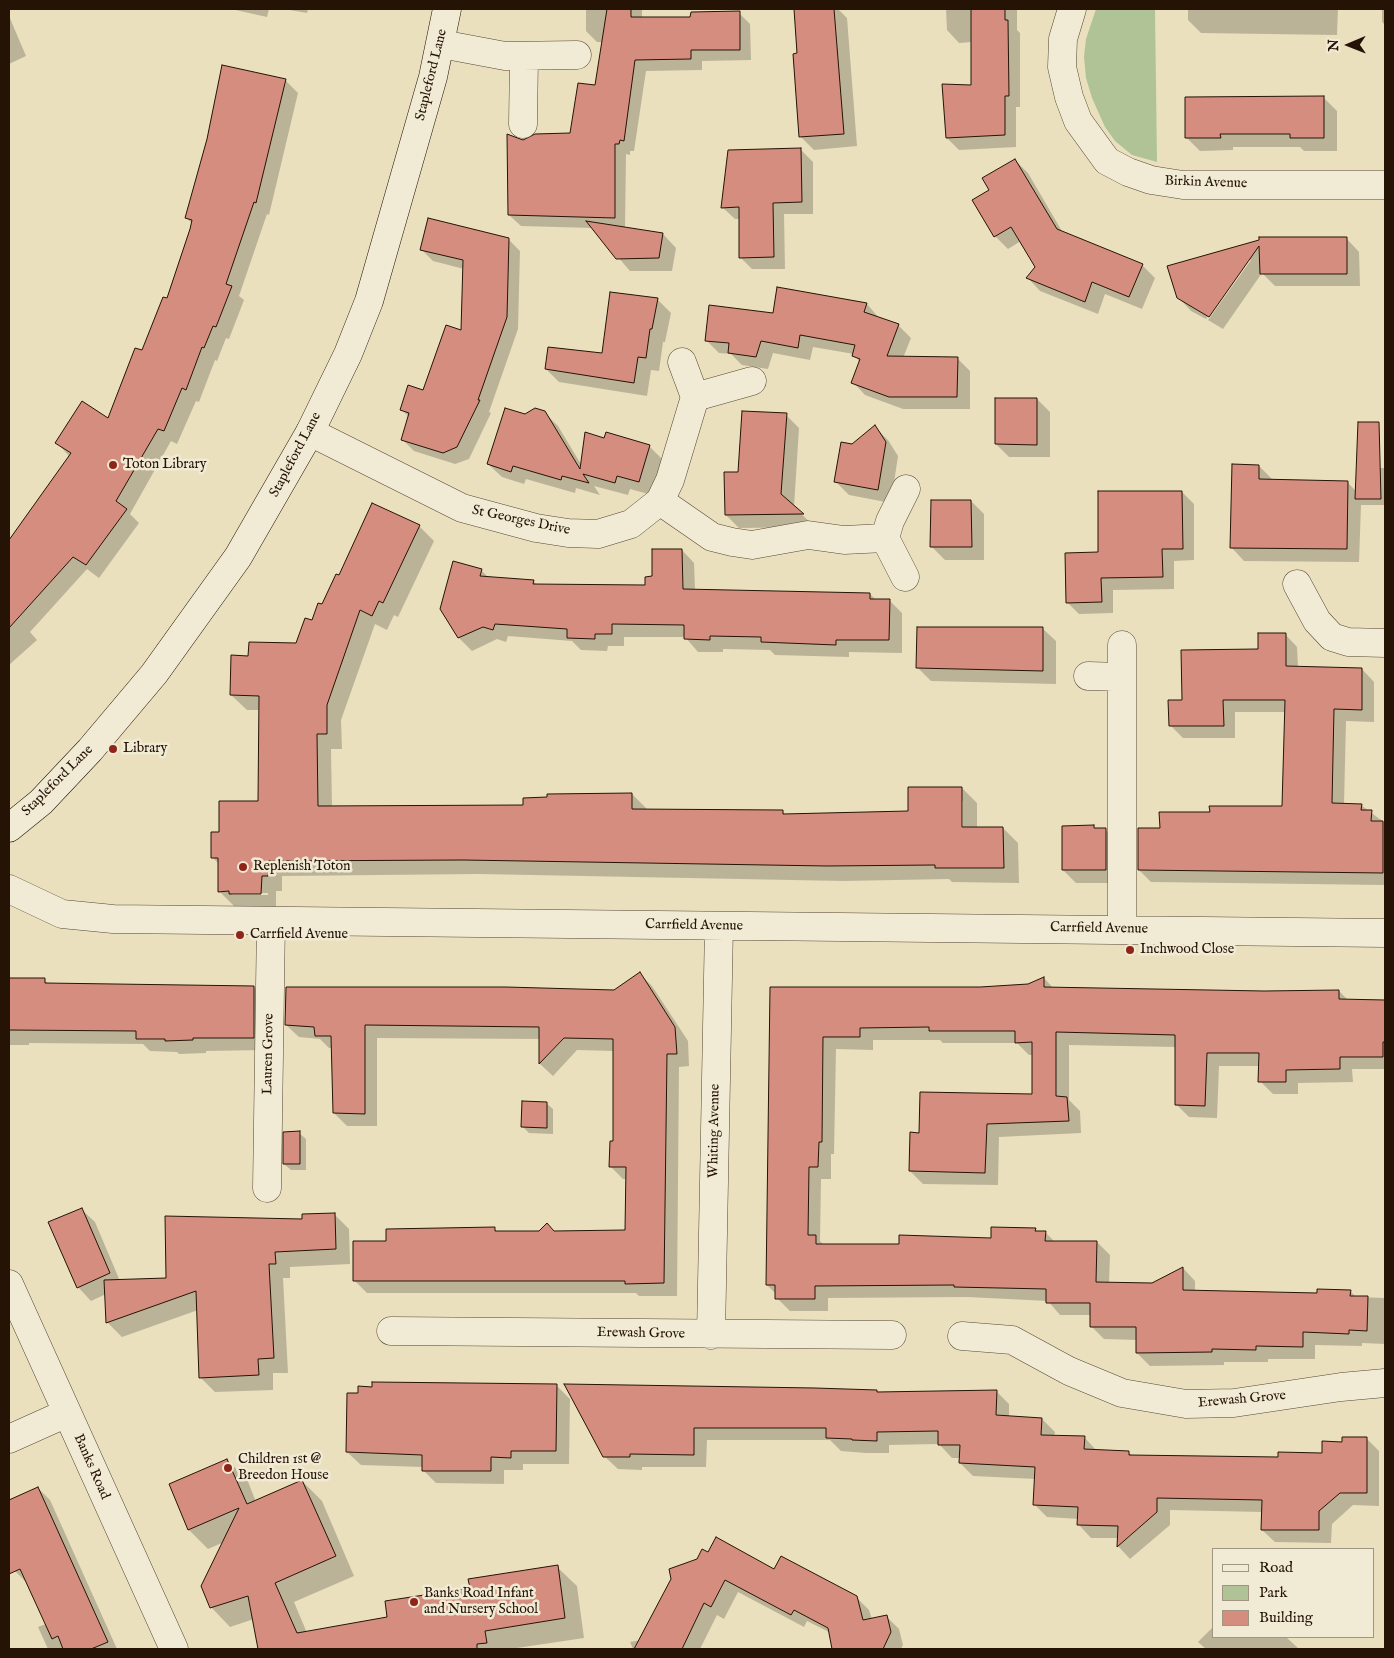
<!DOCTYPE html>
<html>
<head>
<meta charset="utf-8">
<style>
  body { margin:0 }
  #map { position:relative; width:1394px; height:1658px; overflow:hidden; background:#eae0be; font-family:"IM FELL English",serif }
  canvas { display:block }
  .frame { position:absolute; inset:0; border:10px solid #251306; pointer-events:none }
  .legend { position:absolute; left:1212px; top:1548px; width:162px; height:90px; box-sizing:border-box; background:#f1ebd5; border:1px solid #9f9582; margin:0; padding:6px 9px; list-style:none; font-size:15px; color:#251306 }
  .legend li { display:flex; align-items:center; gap:10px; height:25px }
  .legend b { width:25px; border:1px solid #9f9582 }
  .north { position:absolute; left:1324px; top:20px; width:50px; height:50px; -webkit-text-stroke:4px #f1ebd5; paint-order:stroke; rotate:269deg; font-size:14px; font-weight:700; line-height:20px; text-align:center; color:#251306 }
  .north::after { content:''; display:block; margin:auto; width:18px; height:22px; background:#251306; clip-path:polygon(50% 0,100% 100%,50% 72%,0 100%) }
</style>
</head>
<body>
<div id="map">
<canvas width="1394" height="1658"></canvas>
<div class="frame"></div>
<ul class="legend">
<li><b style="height:6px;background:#f1ebd5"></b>Road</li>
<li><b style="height:14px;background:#b0c396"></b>Park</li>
<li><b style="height:14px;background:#d48d7e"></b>Building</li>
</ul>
<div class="north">N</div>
</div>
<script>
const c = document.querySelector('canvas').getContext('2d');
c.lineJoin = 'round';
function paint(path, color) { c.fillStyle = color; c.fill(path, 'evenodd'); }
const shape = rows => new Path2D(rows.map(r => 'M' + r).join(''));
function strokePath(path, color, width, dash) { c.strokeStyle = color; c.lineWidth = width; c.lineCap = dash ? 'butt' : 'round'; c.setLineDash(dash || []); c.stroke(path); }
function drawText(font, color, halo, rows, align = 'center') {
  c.font = font + ' "IM FELL English",serif'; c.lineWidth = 5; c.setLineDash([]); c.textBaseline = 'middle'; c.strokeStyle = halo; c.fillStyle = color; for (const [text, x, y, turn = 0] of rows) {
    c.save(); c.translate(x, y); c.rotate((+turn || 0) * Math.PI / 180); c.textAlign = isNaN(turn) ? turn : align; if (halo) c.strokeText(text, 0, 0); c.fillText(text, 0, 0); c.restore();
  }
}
const green = shape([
  [1096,9,1155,9,1157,162,1132,155,1115,141,1105,127,1092,98,1086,78,1084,57,1086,39]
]);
const shadow = shape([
  [231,9,269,9,267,17],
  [284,9,308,9,307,13],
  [586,9,642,9,642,18,692,18,739,13,750,24,751,60,702,61,702,70,646,71,634,151,630,151,630,155,626,154,625,229,663,234,676,248,672,271,630,271,593,228,521,226,509,215,523,141,571,134,597,87,603,42,597,42,586,31],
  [795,9,838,9,847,18,857,146,814,150,800,136],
  [946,9,1017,9,1017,30,1020,33,1020,107,1016,107,1016,147,959,150,947,138,972,86,972,42,959,43,947,30],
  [1188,9,1338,9,1337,35,1201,33,1188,20],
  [1382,9,1385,9,1385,25,1382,22],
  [9,16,26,56,9,64],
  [285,80,298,93,269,215,267,214,239,296,244,300,229,339,226,338,217,361,215,360,199,402,196,401,177,444,171,441,130,514,139,523,99,578,87,569,30,632,37,640,9,665,9,540,70,457,57,443,109,420,168,300,193,224,186,218],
  [1324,98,1337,111,1337,151,1304,151,1300,147,1233,147,1233,150,1200,151,1186,137],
  [801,150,813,162,813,214,784,214,785,269,752,269,740,257,740,219,735,219,722,207],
  [1015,160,1028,173,1063,233,1142,265,1155,278,1142,309,1105,294,1098,314,1040,291,1028,278,1036,267,1021,241,1008,249,995,236,991,191],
  [1346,238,1359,252,1360,286,1275,286,1262,273,1223,329,1208,320,1251,260,1248,260,1206,319,1191,311,1178,297,1260,241],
  [508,239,520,251,518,329,489,412,491,413,469,459,455,464,414,451,402,439,409,417,402,410,424,392,462,332,464,269,433,261,421,249],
  [657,299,671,313,665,342,663,342,659,371,651,370,647,396,559,382,546,369,603,354],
  [867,304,879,318,898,325,911,338,903,358,957,358,970,371,970,409,903,409,865,395,853,382,860,363,854,354,813,347,810,360,773,353,768,369,742,365,731,354,719,353,706,340,774,314],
  [1037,399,1050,412,1050,457,1009,457,996,444],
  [544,412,558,426,582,466,605,439,649,446,662,459,652,495,630,489,628,495,594,486,600,495,576,488,575,493,526,479,524,484,502,477,488,464,525,415],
  [786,415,799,428,794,507,815,527,739,528,726,515,740,473],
  [875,427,888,440,898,456,891,503,849,495,836,482,853,445],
  [1259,466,1272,479,1348,483,1356,491,1357,468,1385,468,1385,505,1361,505,1359,562,1244,561,1231,547],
  [1182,492,1194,504,1194,560,1174,561,1174,589,1113,590,1113,613,1079,614,1067,602,1100,553],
  [971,501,984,514,984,560,945,560,931,546],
  [419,526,434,541,398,617,394,615,387,630,375,624,341,720,342,749,331,749,332,807,524,807,632,794,647,809,782,811,786,815,909,812,962,788,977,803,977,828,1003,828,1018,843,1019,883,952,882,949,879,843,881,479,874,282,876,282,891,276,891,276,909,245,909,242,906,234,906,219,891,219,864,212,857,220,834,260,802,260,710,247,710,231,695,250,657,297,644,339,576],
  [961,801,963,801,963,834,961,834],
  [232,893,268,893,268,895,232,895],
  [682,550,694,563,695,590,870,594,876,600,889,600,902,613,902,653,849,652,849,657,775,655,770,650,723,649,723,652,698,652,685,637,624,637,624,646,608,646,607,651,581,650,572,641,508,636,506,642,497,639,472,651,459,638,441,609,481,570,489,578,533,581,537,585,646,587],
  [1042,628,1056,641,1056,684,931,681,918,668],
  [1285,634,1297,647,1298,667,1362,669,1374,682,1374,722,1346,721,1344,805,1361,805,1385,823,1385,885,1151,882,1139,870,1161,830,1211,813,1283,808,1286,712,1235,712,1235,738,1183,738,1170,725,1183,701],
  [1093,827,1096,830,1106,830,1119,843,1119,883,1076,883,1063,870],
  [640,974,652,986,688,1041,689,1066,679,1067,677,1296,639,1296,636,1293,367,1293,354,1280,387,1242,494,1229,498,1232,626,1231,627,1179,623,1179,611,1167,614,1143,614,1051,577,1050,553,1076,540,1064,541,1039,377,1038,377,1126,347,1126,334,1113,333,1048,329,1048,320,1039,299,1037,286,1025,614,991],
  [1044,978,1054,989,1264,992,1339,991,1348,1000,1385,1001,1385,1069,1352,1069,1353,1082,1298,1083,1298,1094,1273,1094,1260,1081,1260,1066,1219,1066,1217,1118,1189,1117,1176,1104,1176,1047,1069,1045,1069,1100,1080,1111,1081,1133,999,1137,998,1185,923,1184,910,1171,921,1134,1033,1095,1033,1055,1029,1055,1017,1043,943,1043,940,1040,873,1040,873,1050,836,1049,834,1154,831,1154,831,1179,821,1179,820,1241,825,1246,900,1246,992,1239,1035,1229,1038,1232,1045,1232,1055,1242,1097,1242,1110,1255,1109,1284,1152,1284,1183,1268,1195,1281,1195,1292,1319,1294,1350,1291,1356,1297,1385,1298,1385,1344,1362,1343,1362,1346,1315,1345,1315,1359,1268,1359,1268,1362,1224,1362,1224,1365,1150,1366,1137,1353,1137,1340,1104,1339,1091,1326,1091,1315,1060,1315,1048,1301,967,1297,828,1298,828,1311,790,1311,777,1298,776,1294,767,1285,771,988,980,988,1028,985],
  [9,979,44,980,49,984,254,987,267,1001,266,1050,206,1051,206,1053,179,1054,177,1052,150,1051,143,1044,29,1043,29,1045,9,1045],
  [546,1103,553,1109,553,1134,529,1133,523,1127],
  [299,1133,306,1139,306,1170,291,1170,284,1164],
  [81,1209,95,1222,120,1281,167,1280,303,1220,334,1214,349,1229,350,1264,290,1267,290,1278,283,1278,288,1373,273,1373,273,1390,215,1392,200,1377,198,1310,122,1337,107,1322,106,1294,91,1301,78,1287],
  [557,1386,570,1399,569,1464,523,1464,523,1470,504,1470,504,1484,436,1483,423,1470,423,1467,361,1465,347,1452,359,1394,373,1388],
  [566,1386,876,1391,879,1394,996,1391,1009,1404,1009,1417,1042,1419,1055,1432,1054,1437,1084,1437,1097,1451,1128,1452,1133,1456,1279,1458,1323,1454,1343,1443,1366,1438,1379,1451,1379,1506,1353,1505,1332,1524,1331,1543,1275,1542,1262,1530,1263,1512,1170,1510,1170,1525,1130,1559,1118,1546,1118,1538,1091,1538,1079,1525,1079,1519,1047,1517,1034,1504,1036,1479,973,1476,960,1463,960,1458,952,1458,939,1444,889,1445,889,1453,866,1453,841,1451,830,1440,707,1440,706,1467,642,1467,642,1470,618,1469,604,1456],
  [227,1460,247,1479,256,1502,302,1481,322,1501,354,1576,294,1602,307,1633,389,1618,471,1589,557,1567,577,1586,584,1638,510,1649,259,1649,254,1619,230,1627,211,1607,224,1542,208,1549,189,1530,170,1485],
  [38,1488,50,1500,117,1649,48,1649,38,1627,46,1624,27,1583,15,1571,9,1557,9,1501],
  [708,1553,775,1570,856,1597,869,1610,872,1619,886,1616,899,1629,903,1645,901,1649,834,1649,831,1633,807,1621,804,1627,738,1592,724,1619,717,1615,700,1649,633,1649,630,1642,641,1640,697,1560],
  [1213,1627,1213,1637,1286,1637,1299,1649,1206,1649,1198,1642]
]);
const building = shape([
  [607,9,631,9,631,17,690,17,691,12,740,11,740,50,691,50,691,59,635,60,624,141,620,140,619,144,615,144,615,218,508,215,507,134,523,140,535,134,570,133,578,83,595,85,607,9],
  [794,9,834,9,844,134,799,137,793,54,797,53,794,9],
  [971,9,1005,9,1005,20,1008,20,1009,96,1005,96,1005,135,946,138,942,84,971,85,971,9],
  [222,65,286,79,256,203,254,202,226,284,232,286,216,327,213,326,204,348,202,347,186,390,182,388,164,431,158,429,116,501,127,509,86,565,73,557,9,628,9,540,71,453,55,443,82,401,108,418,135,348,142,350,163,297,167,298,190,229,192,220,185,218,207,139,222,65],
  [1324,96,1324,138,1290,138,1290,134,1220,134,1221,138,1185,138,1185,97,1324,96],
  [801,148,802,202,773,203,774,257,739,258,739,207,721,208,728,150,801,148],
  [1015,159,1057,229,1143,264,1129,297,1092,282,1085,302,1026,278,1035,267,1011,227,994,237,972,200,989,190,982,178,1015,159],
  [428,218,509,238,507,317,478,400,480,400,457,447,443,453,401,440,409,413,400,410,408,385,423,390,446,325,461,330,463,260,420,250,428,218],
  [586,221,663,233,659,258,616,259,586,221],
  [1259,237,1347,237,1347,274,1260,274,1259,246,1209,317,1177,298,1167,266,1259,240,1259,237],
  [777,287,867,303,864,312,899,324,887,356,958,357,957,397,889,397,851,383,860,359,852,356,855,345,800,335,798,348,761,341,756,357,728,353,729,343,705,341,709,305,773,313,777,287],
  [610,292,658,298,652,329,650,329,646,358,638,357,634,383,545,369,548,347,602,353,610,292],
  [995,398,1037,398,1037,445,995,444,995,398],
  [505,408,525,414,535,408,545,411,580,469,585,432,604,438,606,432,650,445,639,482,617,476,615,483,583,474,589,483,562,476,561,480,513,466,511,472,487,464,505,408],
  [742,411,787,413,781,494,804,514,725,515,724,472,738,472,742,411],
  [1358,422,1379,422,1381,499,1355,499,1358,422],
  [875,425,886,442,878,490,834,482,841,442,852,444,875,425],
  [1232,464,1259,465,1259,479,1348,481,1347,549,1230,548,1232,464],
  [1098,491,1182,491,1183,549,1162,549,1163,577,1101,578,1102,602,1066,603,1065,553,1098,552,1098,491],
  [931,500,971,500,972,547,930,547,931,500],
  [372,503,420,525,383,603,379,601,372,616,360,610,327,705,327,734,317,734,318,806,523,805,523,798,547,797,547,794,632,793,632,809,783,810,783,814,908,811,908,787,962,787,962,827,1003,827,1004,868,935,868,935,865,827,866,463,860,268,861,268,876,262,876,261,894,229,894,229,891,218,892,218,858,211,858,211,832,219,832,219,801,258,801,259,696,230,695,231,655,248,656,249,642,296,643,305,618,312,620,318,603,322,604,336,574,339,575,372,503],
  [652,549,682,549,683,589,870,593,870,599,890,599,889,640,836,640,836,645,761,642,761,637,710,636,710,640,684,639,684,625,612,624,612,634,595,634,595,639,567,638,567,629,495,624,493,630,483,627,458,638,440,609,453,561,482,569,480,576,534,580,533,584,645,585,645,577,652,576,652,549],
  [917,627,1043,627,1043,671,916,668,917,627],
  [1258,633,1286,633,1286,666,1362,668,1362,710,1334,709,1332,803,1362,804,1361,810,1372,810,1371,821,1383,821,1383,873,1138,870,1138,828,1160,828,1159,812,1210,812,1209,806,1282,806,1285,700,1223,700,1224,726,1169,726,1168,700,1182,700,1181,650,1258,649,1258,633],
  [1094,825,1094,828,1106,828,1106,870,1062,870,1062,826,1094,825],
  [640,972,675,1027,677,1054,667,1054,664,1283,625,1284,625,1281,353,1281,353,1241,386,1241,386,1229,495,1227,495,1231,539,1231,547,1223,554,1231,625,1230,626,1167,609,1167,610,1141,613,1141,613,1039,564,1038,539,1064,539,1027,365,1025,365,1114,333,1113,331,1036,315,1036,314,1027,285,1025,286,987,506,987,614,990,640,972],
  [1044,977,1044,987,1264,991,1339,990,1339,999,1385,1000,1385,1042,1383,1042,1383,1057,1340,1057,1340,1069,1286,1070,1286,1082,1258,1082,1259,1053,1207,1053,1205,1106,1175,1105,1175,1035,1056,1032,1056,1096,1067,1097,1069,1121,987,1124,985,1173,909,1171,910,1132,919,1133,920,1092,1032,1094,1032,1042,1015,1043,1015,1031,929,1031,929,1027,860,1028,860,1037,823,1037,822,1142,819,1142,818,1167,809,1167,808,1235,816,1235,816,1244,899,1244,899,1235,991,1238,991,1227,1036,1228,1035,1231,1046,1231,1045,1241,1097,1241,1096,1282,1152,1283,1183,1267,1183,1290,1317,1293,1317,1289,1351,1290,1350,1296,1368,1296,1367,1331,1349,1330,1349,1334,1303,1332,1303,1347,1256,1346,1256,1350,1212,1349,1212,1352,1136,1353,1136,1327,1090,1327,1090,1303,1046,1303,1046,1289,954,1287,954,1285,815,1286,815,1299,775,1299,775,1285,766,1285,770,987,980,987,1028,984,1044,977],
  [9,978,45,978,45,983,254,986,254,1038,193,1038,193,1040,165,1041,165,1039,136,1039,136,1031,9,1030,9,978],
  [522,1101,547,1102,547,1128,521,1127,522,1101],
  [300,1131,300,1164,283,1164,283,1132,300,1131],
  [82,1208,110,1273,77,1288,48,1222,82,1208],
  [335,1213,336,1249,275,1252,276,1264,269,1264,274,1358,258,1359,259,1375,199,1378,196,1291,106,1323,104,1280,166,1278,165,1216,302,1219,302,1214,335,1213],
  [372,1382,557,1384,556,1451,511,1451,511,1458,491,1457,491,1471,422,1471,422,1455,346,1452,347,1393,358,1393,358,1386,372,1387,372,1382],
  [564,1384,815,1388,877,1390,877,1392,997,1390,996,1415,1042,1418,1041,1435,1085,1436,1084,1449,1129,1451,1129,1455,1278,1457,1278,1452,1322,1453,1322,1441,1342,1442,1342,1437,1367,1437,1367,1493,1340,1493,1319,1511,1319,1530,1261,1530,1262,1500,1157,1498,1157,1512,1117,1547,1118,1526,1077,1525,1078,1507,1033,1505,1035,1467,959,1463,960,1445,938,1445,938,1431,877,1432,877,1441,852,1440,852,1439,826,1438,826,1428,694,1428,694,1455,630,1454,630,1457,603,1457,564,1384],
  [227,1459,247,1504,302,1480,336,1556,275,1583,297,1633,387,1617,385,1601,470,1588,468,1579,558,1565,565,1618,485,1631,487,1643,477,1644,477,1649,258,1649,248,1596,210,1608,201,1586,239,1508,188,1530,169,1484,227,1459],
  [38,1487,108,1642,91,1649,63,1649,58,1636,52,1639,20,1569,9,1574,9,1500,38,1487],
  [716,1537,774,1569,781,1556,857,1596,863,1620,887,1615,891,1632,883,1649,832,1649,828,1628,794,1610,791,1615,725,1580,711,1607,704,1603,682,1649,634,1649,671,1579,669,1569,697,1559,702,1549,708,1552,716,1537]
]);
const minor = shape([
  [1072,9,1063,39,1062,67,1069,97,1078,121,1107,161,1128,172,1151,180,1183,185,1385,185],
  [441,44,505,56,577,55],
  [523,124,524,57],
  [682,362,695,397],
  [310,432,462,508,536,528,568,533,598,534,631,524,660,501,670,480,695,397,752,381],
  [660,501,712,537,732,542,752,545,808,535,844,540,885,538],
  [905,577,885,538,890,521,906,489],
  [1297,584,1317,621,1332,637,1348,642,1385,643],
  [1088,676,1122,677],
  [9,889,62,914,113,919,1385,933],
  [1122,930,1122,645],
  [267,1188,271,921],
  [9,1284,174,1649],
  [391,1331,892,1335],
  [711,1335,719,926],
  [962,1336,1012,1340,1069,1371,1122,1393,1186,1404,1234,1403,1341,1387,1385,1383],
  [9,1439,67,1413]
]);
const secondary = shape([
  [9,828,41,802,90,750,154,674,238,557,310,432,348,354,369,301,433,77,447,9]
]);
const markers = [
  [113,465,5,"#8f2418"],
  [113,749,5,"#8f2418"],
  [243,867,5,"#8f2418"],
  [240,935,5,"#8f2418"],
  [1130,950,5,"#8f2418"],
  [228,1468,5,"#8f2418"],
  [414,1602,5,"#8f2418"]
];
const streetNames = [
  ["Stapleford Lane",432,75,-76],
  ["Birkin Avenue",1206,183,2],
  ["Stapleford Lane",296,455,-62],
  ["St Georges Drive",521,521,12],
  ["Stapleford Lane",58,781,-45],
  ["Carrfield Avenue",694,926,1],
  ["Carrfield Avenue",1099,929,1],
  ["Lauren Grove",269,1054,-89],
  ["Whiting Avenue",715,1131,-89],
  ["Erewash Grove",641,1334,1],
  ["Erewash Grove",1242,1400,-5],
  ["Banks Road",91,1467,66]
];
const poiNames = [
  ["Toton Library",123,465],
  ["Library",123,749],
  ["Replenish Toton",253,867],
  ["Carrfield Avenue",250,935],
  ["Inchwood Close",1140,950],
  ["Children 1st @",238,1460],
  ["Breedon House",238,1476],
  ["Banks Road Infant",424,1594],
  ["and Nursery School",424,1610]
];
paint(green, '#b0c396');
paint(shadow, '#0003');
paint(building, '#d48d7e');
strokePath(building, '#251306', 1);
strokePath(minor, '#564634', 29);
strokePath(secondary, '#251306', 29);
strokePath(minor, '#f1ebd5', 28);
strokePath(secondary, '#f1ebd5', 28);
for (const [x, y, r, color] of markers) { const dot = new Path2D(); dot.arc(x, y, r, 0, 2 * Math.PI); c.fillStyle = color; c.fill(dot); strokePath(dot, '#f1ebd5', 2); }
drawText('14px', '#251306', '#f1ebd5', streetNames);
drawText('14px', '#251306', '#f1ebd5', poiNames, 'left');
</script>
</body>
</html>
